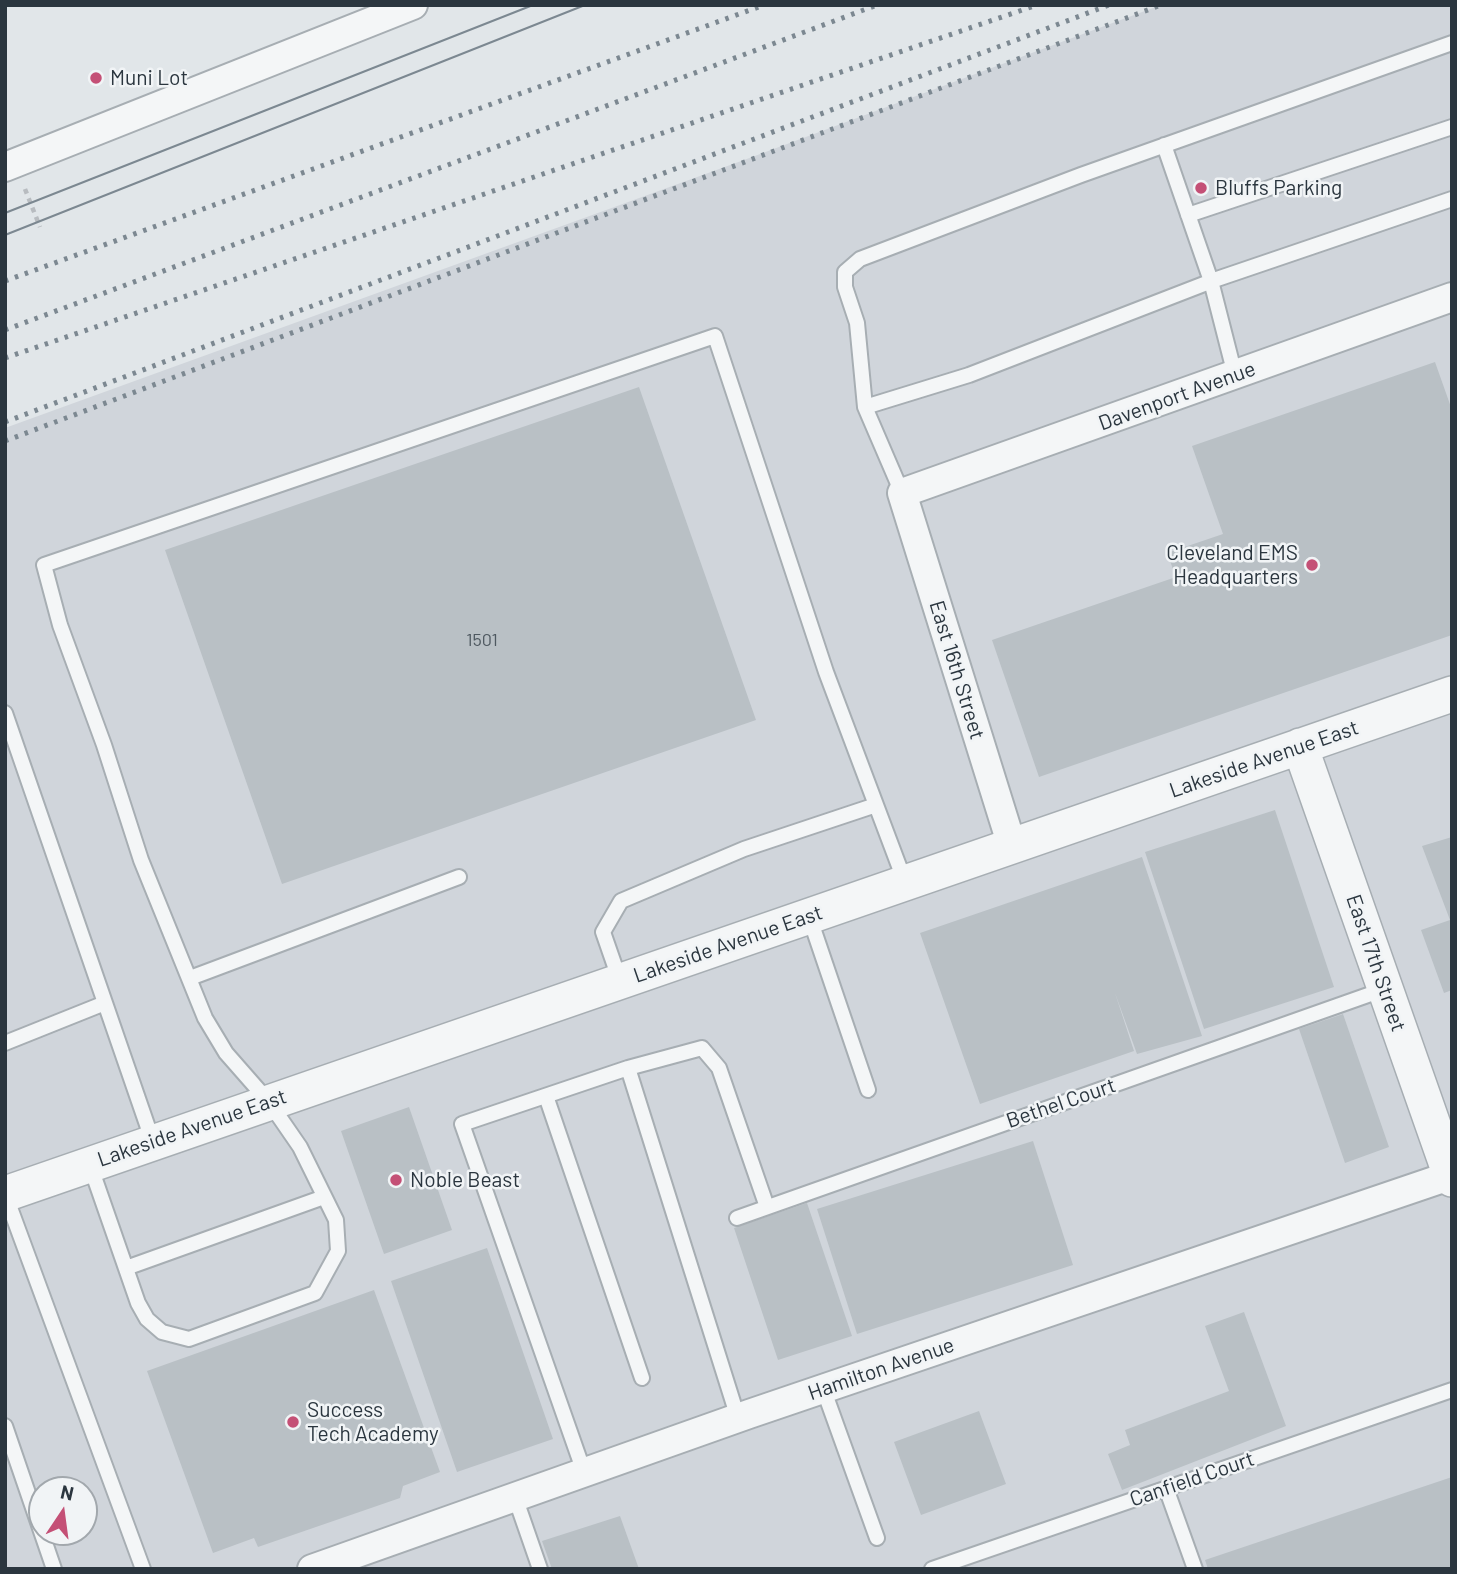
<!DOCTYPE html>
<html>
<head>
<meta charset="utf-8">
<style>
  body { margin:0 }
  #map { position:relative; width:1457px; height:1574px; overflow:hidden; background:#e1e6e9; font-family:Barlow,sans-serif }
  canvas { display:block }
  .frame { position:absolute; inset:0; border:7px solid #2b363f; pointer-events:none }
  .north { position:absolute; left:28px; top:1476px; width:70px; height:70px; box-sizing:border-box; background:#f1f4f6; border:2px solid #a2a8ad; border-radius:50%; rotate:13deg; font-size:19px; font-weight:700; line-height:28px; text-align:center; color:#2b363f }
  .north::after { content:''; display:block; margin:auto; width:24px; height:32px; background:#c45076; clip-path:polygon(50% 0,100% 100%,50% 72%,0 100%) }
</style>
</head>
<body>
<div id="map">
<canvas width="1457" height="1574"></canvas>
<div class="frame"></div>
<div class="north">N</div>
</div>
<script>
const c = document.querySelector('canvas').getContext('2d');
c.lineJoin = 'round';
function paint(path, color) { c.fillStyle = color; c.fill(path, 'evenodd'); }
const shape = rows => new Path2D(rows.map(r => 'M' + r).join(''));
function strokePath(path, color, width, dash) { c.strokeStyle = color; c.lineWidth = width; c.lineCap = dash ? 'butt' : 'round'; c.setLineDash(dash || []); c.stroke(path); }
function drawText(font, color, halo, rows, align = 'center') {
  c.font = font + ' Barlow,sans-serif'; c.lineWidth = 5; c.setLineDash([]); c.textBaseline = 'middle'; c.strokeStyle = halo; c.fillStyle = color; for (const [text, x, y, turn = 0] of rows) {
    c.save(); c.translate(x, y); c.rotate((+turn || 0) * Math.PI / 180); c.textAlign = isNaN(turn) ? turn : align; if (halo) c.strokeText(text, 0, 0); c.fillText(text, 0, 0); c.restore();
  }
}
const built = shape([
  [1161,5,1452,5,1452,1569,5,1569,5,428,744,160],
  [42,1490,84,1490,84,1532,42,1532]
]);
const building = shape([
  [1435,362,1452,410,1452,635,1039,777,992,640,1176,577,1167,553,1223,534,1192,446],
  [639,387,756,720,282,884,165,550],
  [1275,810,1334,987,1204,1029,1145,852],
  [1452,837,1452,990,1444,993,1421,930,1450,920,1422,846],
  [1142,857,1202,1036,1137,1054,1115,993,1134,1051,980,1104,920,933],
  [1343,1014,1389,1147,1345,1163,1299,1029],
  [409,1107,452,1230,384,1254,341,1131],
  [1033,1141,1073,1265,857,1334,817,1209],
  [807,1203,852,1336,778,1360,734,1228],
  [487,1248,553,1439,457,1472,391,1281],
  [374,1290,440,1472,403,1486,400,1498,258,1547,254,1538,213,1553,147,1371],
  [1244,1312,1286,1426,1122,1490,1108,1454,1130,1445,1125,1430,1229,1391,1205,1326],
  [979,1411,1006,1484,921,1515,894,1442],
  [1452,1477,1452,1569,1208,1569,1205,1560],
  [620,1516,639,1569,552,1569,542,1541]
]);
const path = shape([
  [25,189,40,227]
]);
const service = shape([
  [1164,145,1211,281,1235,375],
  [1188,215,1452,127],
  [865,407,969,375,1217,279,1452,199],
  [902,493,865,407,857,323,845,287,845,272,860,259,1081,175,1452,43],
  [5,713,153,1142],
  [809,916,868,1090],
  [190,978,459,877],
  [620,981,603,932,621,901,744,849,876,805],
  [5,1043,105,1003],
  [628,1068,702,1048,719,1068,767,1207],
  [546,1096,642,1378],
  [90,1165,138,1303,147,1319,162,1332,189,1339,315,1293,338,1251,336,1220,300,1147,269,1102,226,1053,205,1018,141,860,104,745,60,625,44,565,715,336,826,672,905,882],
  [5,1194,143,1569],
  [737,1218,1385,989],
  [126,1268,324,1197],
  [823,1388,877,1538],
  [5,1426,54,1569],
  [584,1472,462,1124,628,1068,738,1418],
  [1166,1488,1195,1569],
  [515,1497,540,1569],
  [932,1569,1452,1390]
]);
const minor = shape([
  [5,167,413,5],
  [1012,846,902,493,1452,297],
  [312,1569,749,1414,1452,1175]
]);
const tertiary = shape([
  [1300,746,1452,1179],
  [5,1194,1452,694]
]);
const tram = shape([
  [5,213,533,5],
  [5,235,585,5]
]);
const rail = shape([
  [5,281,764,5],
  [5,330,877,5],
  [5,358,1037,5],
  [5,422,1109,5],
  [5,441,1161,5]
]);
const markers = [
  [96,78,7,"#c45076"],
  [1201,188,7,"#c45076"],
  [1312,565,7,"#c45076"],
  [396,1180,7,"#c45076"],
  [293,1422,7,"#c45076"]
];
const numberNames = [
  ["1501",482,640]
];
const poiNames = [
  ["Muni Lot",110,78],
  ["Bluffs Parking",1215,188],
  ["Cleveland EMS",1298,553,"right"],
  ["Headquarters",1298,577,"right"],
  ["Noble Beast",410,1180],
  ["Success",307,1410],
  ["Tech Academy",307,1434]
];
const streetNames = [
  ["Davenport Avenue",1177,396,-20],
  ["East 16th Street",957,670,73],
  ["Lakeside Avenue East",1264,759,-19],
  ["Lakeside Avenue East",728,944,-19],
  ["East 17th Street",1376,963,71],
  ["Bethel Court",1061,1103,-19],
  ["Lakeside Avenue East",192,1128,-19],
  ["Hamilton Avenue",881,1369,-19],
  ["Canfield Court",1192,1479,-19]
];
paint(built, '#d0d5db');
paint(building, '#b9c0c5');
strokePath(service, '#a7aeb3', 18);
strokePath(minor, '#a7aeb3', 32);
strokePath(tertiary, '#a7aeb3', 38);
strokePath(path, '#b8bcc0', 4.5, [5, 5]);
strokePath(service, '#f4f6f7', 14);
strokePath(minor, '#f4f6f7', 28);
strokePath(tertiary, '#f4f6f7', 35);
strokePath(tram, '#7c8891', 2);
strokePath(rail, '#7c8891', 5, [3.5, 7]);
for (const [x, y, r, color] of markers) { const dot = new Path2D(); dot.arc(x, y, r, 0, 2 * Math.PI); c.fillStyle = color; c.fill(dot); strokePath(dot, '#f1f4f6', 2.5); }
drawText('18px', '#4e5860', null, numberNames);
drawText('21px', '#2b363f', '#f1f4f6', poiNames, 'left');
drawText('21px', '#2b363f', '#f1f4f6', streetNames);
</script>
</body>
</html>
